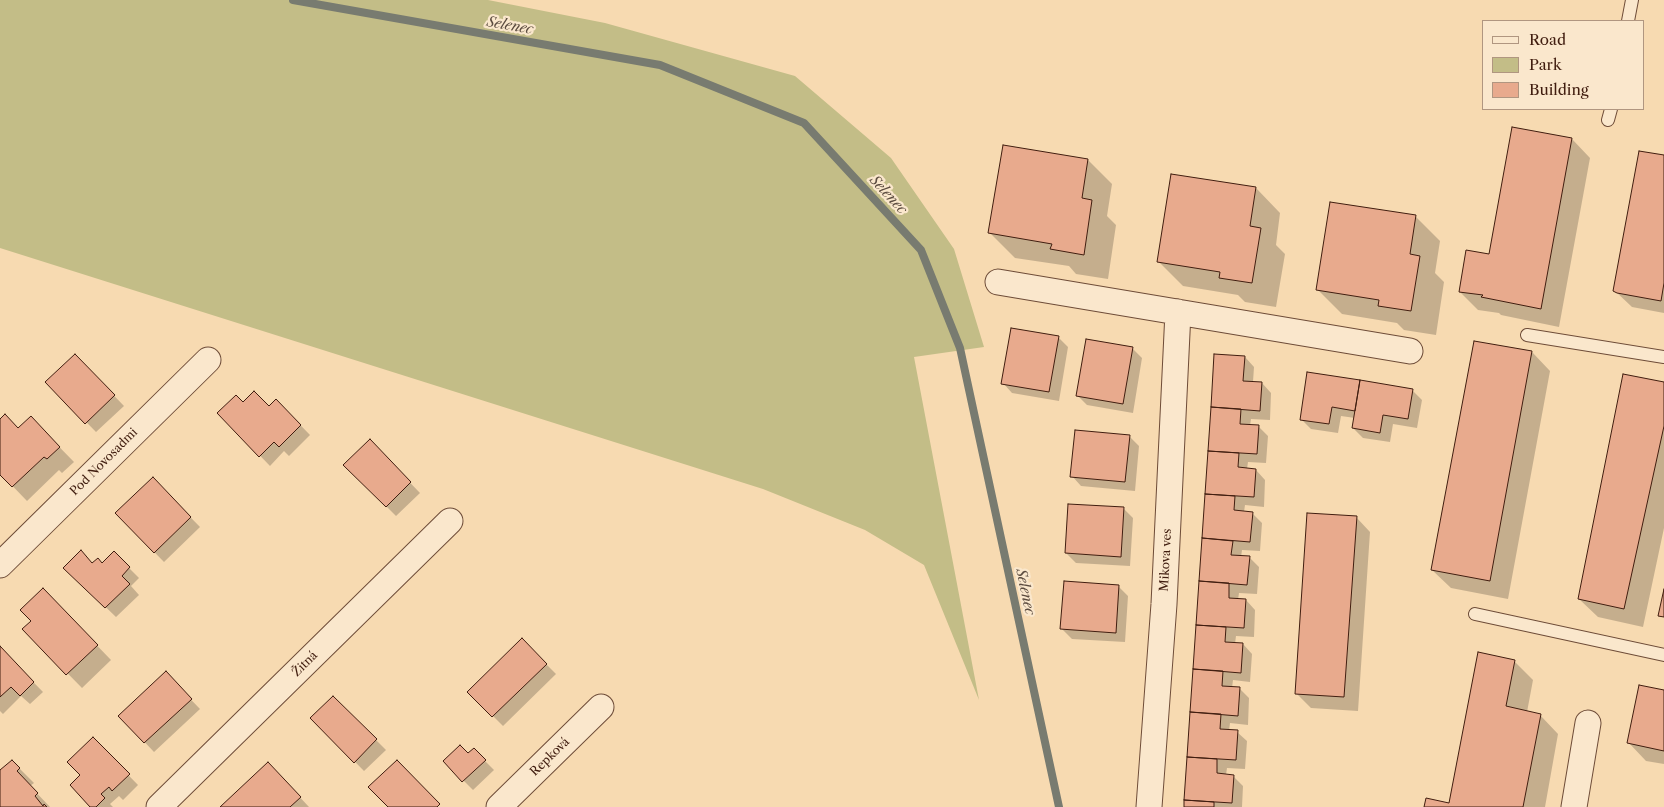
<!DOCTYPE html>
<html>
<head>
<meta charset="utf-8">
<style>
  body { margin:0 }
  #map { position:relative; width:1664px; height:807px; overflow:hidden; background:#f7dab1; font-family:"Libre Caslon Text",serif }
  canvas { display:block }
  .legend { position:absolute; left:1482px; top:20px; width:162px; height:90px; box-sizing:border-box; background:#fae7cc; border:1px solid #b09680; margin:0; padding:6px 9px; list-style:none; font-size:15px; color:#401d0f }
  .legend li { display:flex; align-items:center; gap:10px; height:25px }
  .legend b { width:25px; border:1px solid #b09680 }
</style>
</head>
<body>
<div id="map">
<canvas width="1664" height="807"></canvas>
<ul class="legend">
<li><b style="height:6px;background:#fae7cc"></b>Road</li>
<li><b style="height:14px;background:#c3bd87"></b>Park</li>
<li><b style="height:14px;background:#e8aa8d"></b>Building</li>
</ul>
</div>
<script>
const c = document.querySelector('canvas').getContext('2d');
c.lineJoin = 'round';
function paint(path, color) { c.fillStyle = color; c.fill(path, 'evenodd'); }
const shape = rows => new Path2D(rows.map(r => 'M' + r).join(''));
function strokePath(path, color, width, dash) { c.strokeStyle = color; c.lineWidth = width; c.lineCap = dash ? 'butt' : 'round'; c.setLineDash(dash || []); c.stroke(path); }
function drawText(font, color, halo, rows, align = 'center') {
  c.font = font + ' "Libre Caslon Text",serif'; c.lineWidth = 4.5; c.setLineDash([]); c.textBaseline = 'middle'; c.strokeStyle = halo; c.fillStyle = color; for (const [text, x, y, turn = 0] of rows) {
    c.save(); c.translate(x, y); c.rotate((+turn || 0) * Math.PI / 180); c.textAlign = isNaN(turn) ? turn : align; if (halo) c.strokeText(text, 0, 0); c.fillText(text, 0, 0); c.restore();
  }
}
const green = shape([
  [0,0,488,0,605,23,795,76,891,158,954,249,984,347,914,357,979,700,924,565,865,530,763,489,0,248]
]);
const shadow = shape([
  [1572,139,1590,158,1559,327,1501,315,1499,313,1478,310,1460,292,1490,255],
  [1664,156,1664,313,1632,307,1614,290],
  [1088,160,1112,184,1107,216,1116,225,1108,279,1076,274,1069,266,1015,258,990,233],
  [1256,188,1280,213,1276,245,1285,254,1276,307,1245,302,1238,295,1183,286,1158,261],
  [1415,216,1440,241,1435,273,1444,282,1436,335,1404,330,1397,323,1342,314,1317,289],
  [1058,337,1068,347,1059,401,1012,393,1003,383],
  [1133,349,1142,358,1133,413,1087,405,1077,395],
  [1532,352,1550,371,1508,599,1451,588,1432,570],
  [75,355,124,406,96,432,47,382],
  [1216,355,1245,357,1254,367,1253,382,1262,383,1271,393,1270,420,1251,419,1250,426,1258,426,1268,436,1266,463,1248,462,1247,469,1256,470,1265,480,1264,507,1245,505,1244,512,1252,513,1262,523,1260,551,1242,550,1241,557,1249,557,1259,567,1257,594,1239,593,1238,600,1246,600,1255,610,1254,637,1236,636,1235,644,1243,644,1252,654,1250,682,1233,680,1232,688,1240,689,1249,698,1248,725,1230,723,1229,731,1237,732,1247,741,1245,769,1227,768,1226,775,1233,776,1243,786,1242,807,1185,807],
  [1308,373,1412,390,1422,400,1417,428,1393,424,1390,442,1363,438,1353,428,1355,418,1341,416,1338,433,1311,429,1301,419],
  [1664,383,1664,528,1643,627,1598,617,1579,599],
  [276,400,310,435,289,456,284,451,270,466,219,413,243,404,269,408],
  [31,418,74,462,62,473,59,470,27,501,0,473,0,421,19,429],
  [1129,436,1139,446,1135,491,1081,486,1072,476],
  [370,441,420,493,396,516,345,465],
  [153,479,200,527,164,562,116,513],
  [1124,509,1133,518,1130,566,1076,563,1066,553],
  [1356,517,1370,532,1358,711,1311,708,1296,693],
  [114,553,139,578,131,586,139,595,116,617,65,568,102,565],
  [1118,586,1128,596,1125,642,1072,639,1062,629],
  [57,604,111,660,82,688,24,629],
  [522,640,556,674,503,726,469,692],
  [0,648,43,692,30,704,21,696,3,714,0,711],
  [1514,661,1533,680,1527,712,1540,715,1558,734,1545,807,1425,807,1450,805],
  [175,683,200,709,154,752,120,716],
  [1664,691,1664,764,1646,761,1628,742],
  [333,697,386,750,364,771,312,718],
  [93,739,138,785,123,800,119,796,110,804,113,807,92,807],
  [474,750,494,770,473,790,445,762,468,754],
  [12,761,34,783,30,786,50,807,0,807,0,771],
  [282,778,309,807,222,807]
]);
const stream = shape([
  [293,0,660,65,804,123,921,250,960,348,1059,807]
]);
const building = shape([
  [1512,127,1572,138,1541,309,1481,297,1483,295,1459,292,1466,250,1489,254,1512,127],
  [1003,145,1088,159,1082,198,1092,200,1084,255,1050,249,1052,244,988,233,1003,145],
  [1639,151,1664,155,1664,283,1661,301,1617,293,1613,291,1639,151],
  [1171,174,1256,187,1250,226,1261,228,1252,283,1219,278,1220,272,1157,262,1171,174],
  [1330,202,1416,215,1410,254,1420,256,1411,311,1378,306,1379,300,1316,290,1330,202],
  [1011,328,1059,336,1049,392,1001,384,1011,328],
  [1086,339,1133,347,1123,404,1076,396,1086,339],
  [1474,341,1532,351,1490,581,1431,570,1474,341],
  [75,354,115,395,85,424,45,382,75,354],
  [1214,354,1245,356,1243,381,1262,382,1260,411,1211,407,1214,354],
  [1307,372,1360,380,1355,411,1332,407,1329,424,1300,420,1307,372],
  [1623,374,1664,382,1664,426,1624,609,1578,599,1623,374],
  [1360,380,1413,389,1408,419,1383,415,1380,433,1352,428,1360,380],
  [254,391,269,406,276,399,301,425,279,447,274,442,259,457,217,413,236,395,243,402,254,391],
  [1211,407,1241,409,1240,424,1259,425,1257,454,1208,451,1211,407],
  [5,414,18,428,31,416,60,447,47,459,44,457,12,487,0,475,0,419,5,414],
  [1075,430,1130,435,1125,482,1070,477,1075,430],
  [370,439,411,482,386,507,343,465,370,439],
  [1208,451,1239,453,1238,467,1256,469,1254,497,1205,494,1208,451],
  [153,477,191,517,154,553,115,513,153,477],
  [1205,494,1235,496,1234,510,1253,512,1250,542,1202,538,1205,494],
  [1068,504,1124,507,1121,557,1065,553,1068,504],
  [1307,513,1357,516,1344,697,1295,694,1307,513],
  [1202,538,1233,541,1231,555,1250,556,1247,585,1199,581,1202,538],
  [81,550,92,563,98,558,102,563,114,551,130,567,122,576,130,584,105,608,63,568,81,550],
  [1064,581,1119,585,1116,633,1060,629,1064,581],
  [1199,581,1229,583,1229,598,1246,599,1244,628,1196,625,1199,581],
  [43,588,98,645,66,675,22,629,31,621,20,610,43,588],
  [1664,589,1664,617,1658,616,1664,589],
  [1196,625,1226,627,1225,642,1243,643,1241,673,1193,669,1196,625],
  [522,638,547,664,492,717,467,692,522,638],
  [0,646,34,682,20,696,11,687,0,697,0,646],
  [1478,652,1515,660,1506,706,1541,714,1523,807,1424,807,1426,798,1449,803,1478,652],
  [1193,669,1223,671,1222,686,1240,687,1238,716,1190,712,1193,669],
  [166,671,192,699,144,743,118,716,166,671],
  [1639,685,1664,690,1664,751,1627,743,1639,685],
  [333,696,377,739,354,763,310,718,333,696],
  [1190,712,1221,714,1220,729,1238,730,1236,760,1187,757,1190,712],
  [93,737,130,774,112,791,109,787,101,794,105,798,96,807,90,807,70,785,80,775,67,762,93,737],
  [460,745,468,753,474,748,486,760,462,782,443,761,460,745],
  [1187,757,1217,759,1217,773,1234,775,1232,803,1184,800,1187,757],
  [12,760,20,768,17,771,38,793,35,796,43,806,44,804,47,807,0,807,0,770,12,760],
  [397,760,440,804,437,807,388,807,368,787,397,760],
  [268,762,301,797,290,807,220,807,268,762],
  [1184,800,1214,802,1214,807,1184,807,1184,800]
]);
const service = shape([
  [1628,21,1632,0],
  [1608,120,1611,109],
  [1527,335,1664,357],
  [1475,614,1664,655]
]);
const minor = shape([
  [998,282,1410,351],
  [0,565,208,360],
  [159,807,450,521],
  [499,807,601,707],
  [1149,807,1164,604,1178,312],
  [1574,807,1588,723]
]);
const streetNames = [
  ["Pod Novosadmi",104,462,-45],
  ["Mikova ves",1166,560,-87],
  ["Žitná",305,664,-45],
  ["Repková",550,757,-44]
];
const waterNames = [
  ["Selenec",510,26,10],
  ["Selenec",888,195,47],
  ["Selenec",1025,592,78]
];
paint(green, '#c3bd87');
paint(shadow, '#0003');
strokePath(stream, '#787b70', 8);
paint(building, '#e8aa8d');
strokePath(building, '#401d0f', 1);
strokePath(service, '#6e4c38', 14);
strokePath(minor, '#6e4c38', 27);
strokePath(service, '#fae7cc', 12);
strokePath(minor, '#fae7cc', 25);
drawText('12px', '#401d0f', '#fae7cc', streetNames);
drawText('italic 14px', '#5c4c40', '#fae7cc', waterNames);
</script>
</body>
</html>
